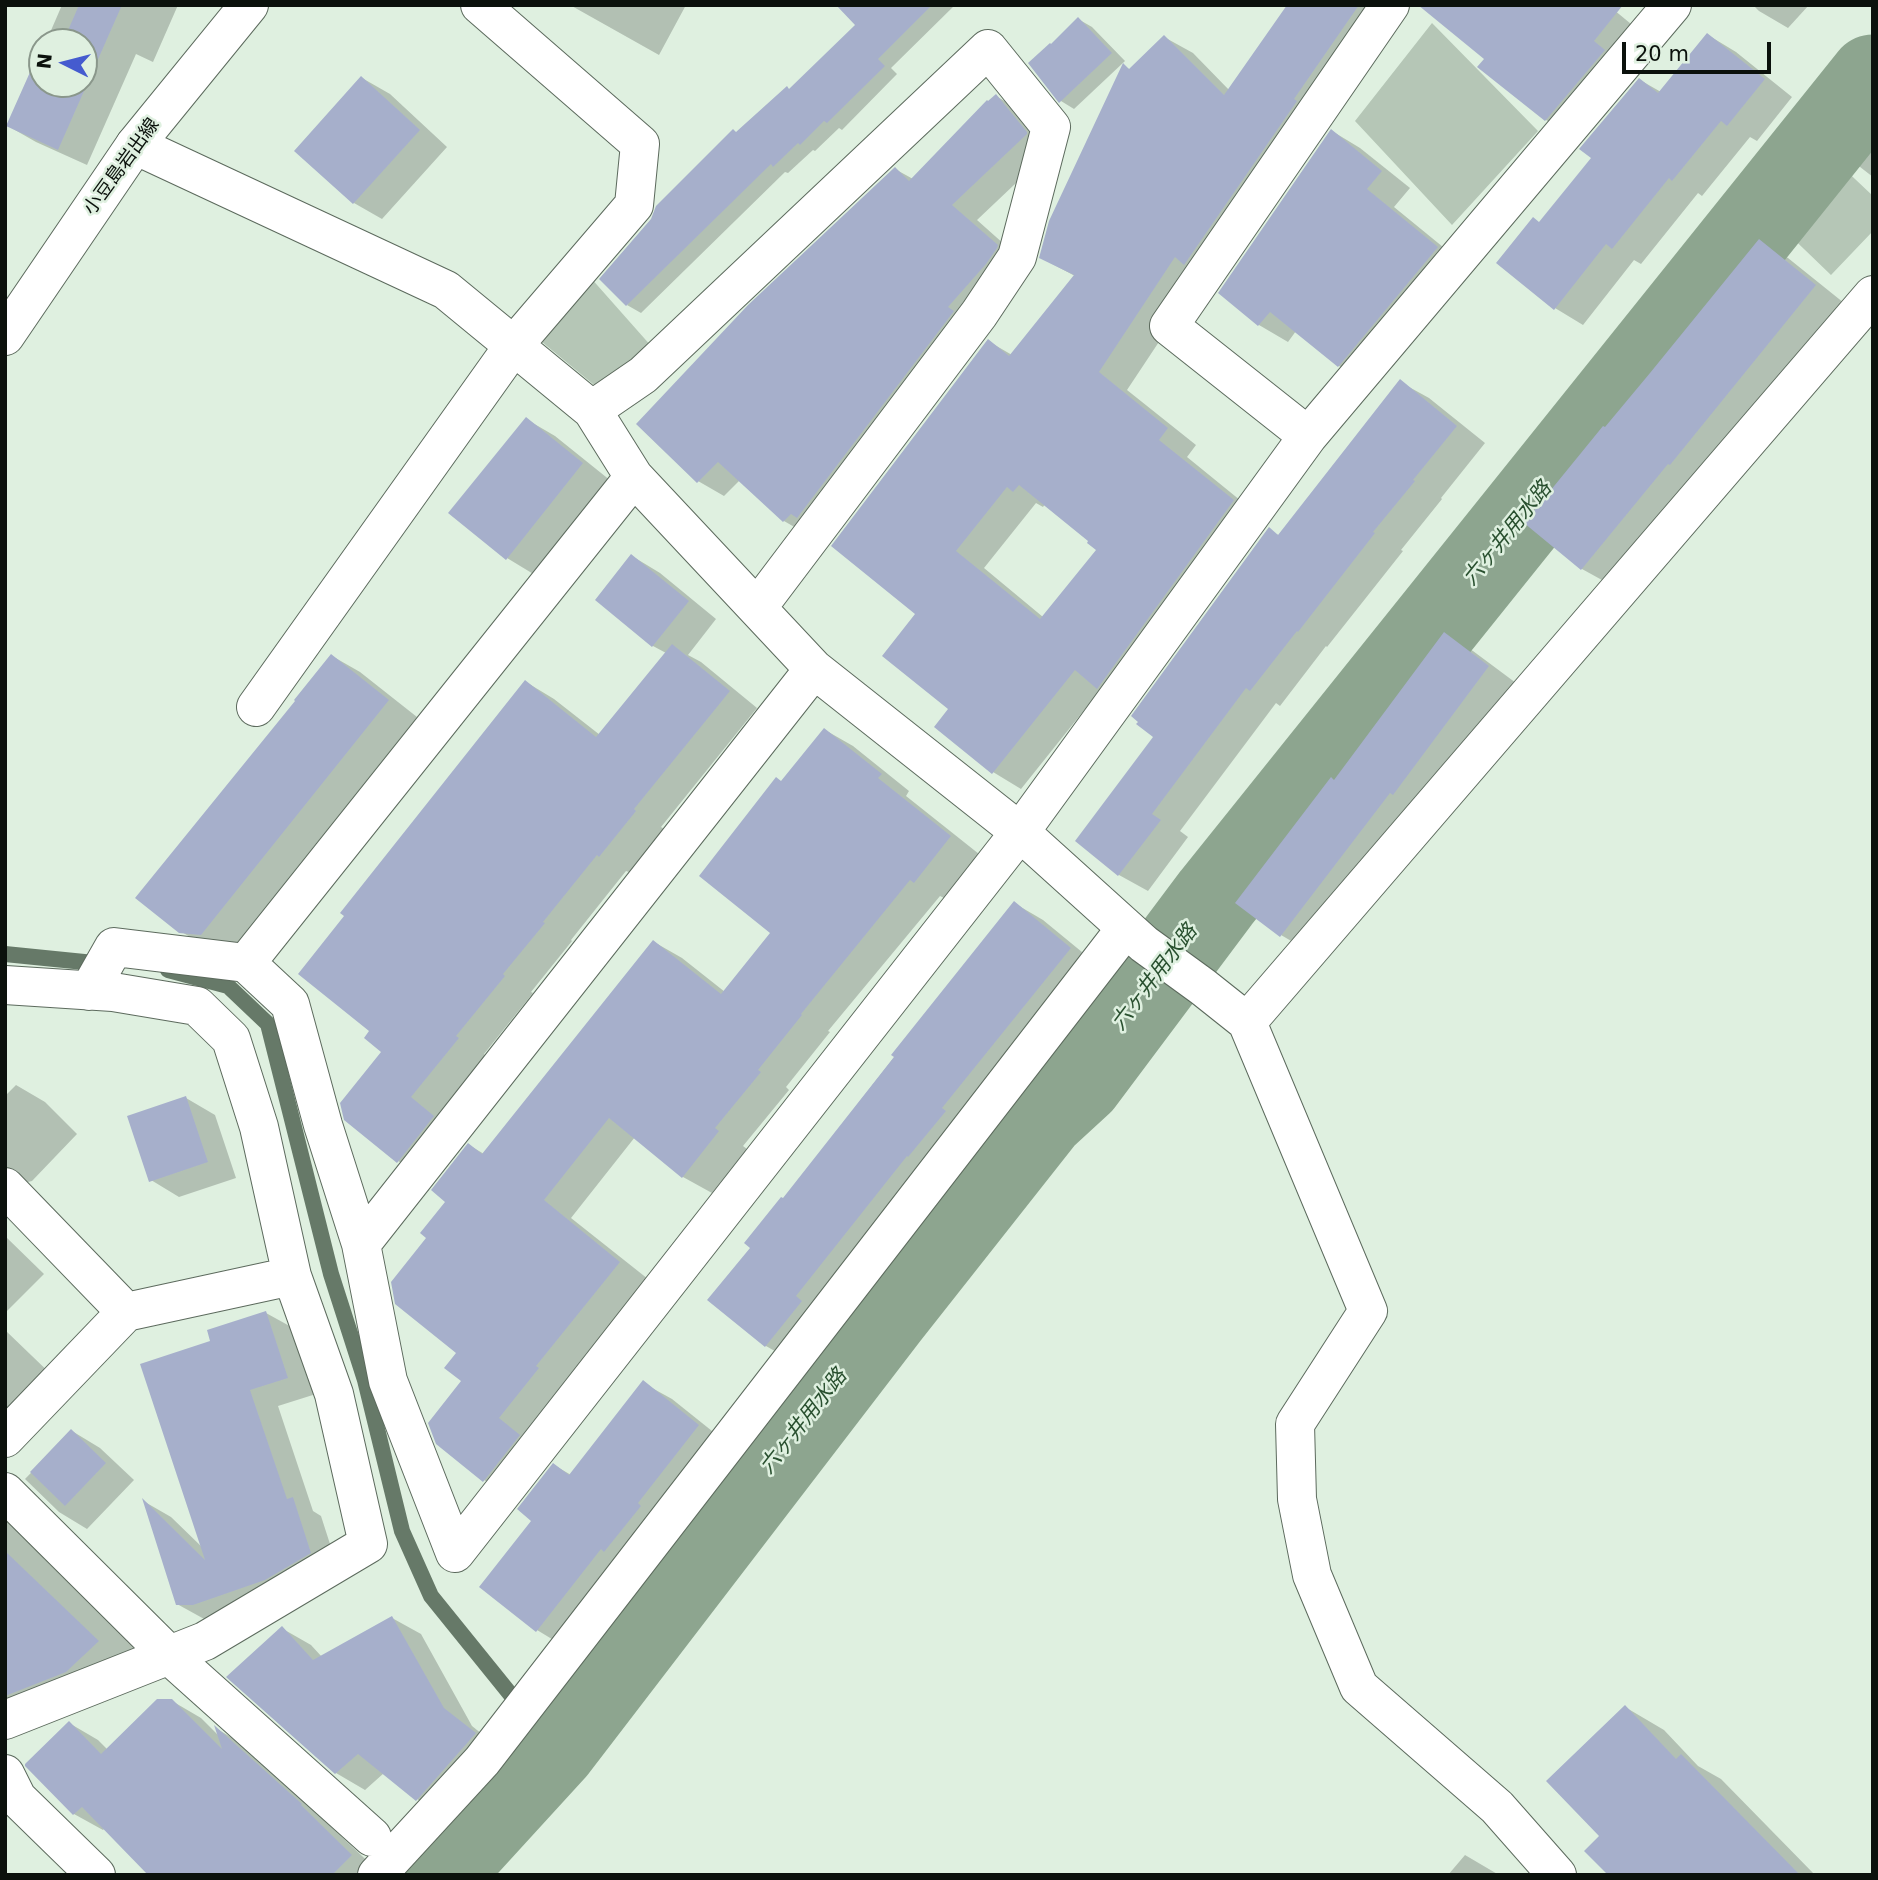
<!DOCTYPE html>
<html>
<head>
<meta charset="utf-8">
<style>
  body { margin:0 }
  #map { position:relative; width:1878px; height:1880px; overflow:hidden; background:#dff0e0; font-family:"DejaVu Sans",sans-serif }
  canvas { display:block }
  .frame { position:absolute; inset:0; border:7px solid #0b110c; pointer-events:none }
  .north { position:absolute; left:28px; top:28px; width:70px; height:70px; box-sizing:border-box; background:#dff0e0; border:2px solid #8a978b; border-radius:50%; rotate:276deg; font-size:19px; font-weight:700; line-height:28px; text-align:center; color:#0b110c }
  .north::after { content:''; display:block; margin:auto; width:24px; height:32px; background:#455bcf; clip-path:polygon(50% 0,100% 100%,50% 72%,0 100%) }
  .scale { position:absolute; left:1622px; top:42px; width:149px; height:32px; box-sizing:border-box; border:4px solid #0b110c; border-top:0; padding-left:9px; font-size:21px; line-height:24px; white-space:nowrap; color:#0b110c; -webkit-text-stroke:5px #dff0e0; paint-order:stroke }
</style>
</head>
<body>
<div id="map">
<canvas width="1878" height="1880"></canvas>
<div class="frame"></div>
<div class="north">N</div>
<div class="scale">20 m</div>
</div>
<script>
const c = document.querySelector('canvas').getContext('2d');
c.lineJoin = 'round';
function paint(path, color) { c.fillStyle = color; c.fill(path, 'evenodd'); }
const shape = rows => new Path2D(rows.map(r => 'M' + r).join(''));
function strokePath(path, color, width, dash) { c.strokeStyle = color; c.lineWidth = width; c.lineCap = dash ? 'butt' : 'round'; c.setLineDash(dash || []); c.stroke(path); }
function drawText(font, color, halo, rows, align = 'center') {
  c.font = font + ' "DejaVu Sans","Noto Sans JP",sans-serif'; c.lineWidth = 5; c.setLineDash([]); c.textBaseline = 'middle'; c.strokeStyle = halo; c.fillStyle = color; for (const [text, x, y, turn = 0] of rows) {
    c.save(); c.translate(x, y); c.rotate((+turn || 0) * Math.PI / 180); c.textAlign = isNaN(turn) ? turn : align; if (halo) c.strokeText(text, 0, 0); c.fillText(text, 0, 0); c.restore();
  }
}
const green = shape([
  [1432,23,1538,131,1452,225,1355,121],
  [1837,162,1873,196,1873,231,1831,275,1778,224],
  [590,277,652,347,599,389,536,337]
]);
const shadow = shape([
  [62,5,178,5,153,62,136,54,87,165,36,142,8,126,42,50,42,84,84,84,84,42,46,42],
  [570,5,686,5,659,55],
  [861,5,955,5,891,68,897,74,842,130,839,128,815,151,813,150,788,173,785,172,641,313,627,305,737,133,790,90,857,25],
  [1289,5,1376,5,1204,274,1127,390,1196,445,1187,457,1262,518,1101,689,1021,789,993,772,951,709,918,614,988,341,1012,355,1075,276,1041,258,1123,66,1131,70,1164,37,1193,53,1230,91],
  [1036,503,1043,507,1045,504,1091,541,1098,550,1043,617,984,568],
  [1608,5,1642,33,1575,136,1546,120,1480,67,1486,59],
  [1753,5,1809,5,1788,28,1759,11],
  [1078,19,1092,27,1125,61,1074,109,1061,101,1052,46],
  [1708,35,1736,52,1792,97,1757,141,1750,137,1702,196,1698,193,1641,264,1634,260,1583,325,1555,308,1540,223,1593,157,1640,80,1661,92],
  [362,78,390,94,447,147,382,219,354,203],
  [996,96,1022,111,1053,148,977,220,1023,261,810,536,784,521,740,480,724,496,698,481,895,169,913,179],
  [1873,114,1873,177,1842,153],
  [1332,131,1360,148,1410,188,1394,207,1465,265,1367,382,1339,366,1296,331,1288,342,1259,325,1221,293],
  [1759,241,1788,258,1844,303,1611,585,1582,569,1526,523,1606,429],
  [1400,382,1429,398,1485,443,1441,498,1442,499,1401,550,1403,551,1327,647,1326,646,1280,706,1276,703,1180,831,1188,837,1148,891,1119,875,1077,841,1155,737,1269,530,1280,536],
  [526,419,555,436,611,481,535,575,507,558],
  [632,556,660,573,716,619,688,655,701,662,757,708,661,827,664,829,629,872,626,871,571,940,572,941,531,992,533,993,484,1054,486,1056,427,1178,398,1161,384,1052,371,1031,526,682,554,699,600,735,666,653,653,646,597,600],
  [1444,634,1473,651,1516,683,1310,952,1281,935,1335,782],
  [332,656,360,672,417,717,230,951,209,948,180,931],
  [825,730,853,746,909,791,906,796,979,854,944,898,940,896,828,1031,830,1032,786,1087,789,1090,743,1146,747,1149,712,1193,683,1177,635,1137,571,1218,648,1279,513,1497,484,1480,459,1353,429,1238,447,1202,469,1145,484,1154,654,942,682,958,725,992,773,933,782,783],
  [1014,903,1043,920,1099,966,794,1362,766,1346,753,1247,783,1200],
  [16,1085,45,1102,77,1134,32,1181,28,1182,18,1188,5,1209,5,1096],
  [186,1098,215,1115,236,1178,179,1197,151,1180],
  [5,1236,44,1274,5,1313],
  [266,1313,295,1329,316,1394,278,1406,313,1511,321,1516,338,1569,206,1620,177,1604,145,1502,171,1517,203,1548,213,1342],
  [5,1330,58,1381,5,1414],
  [643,1383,672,1399,727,1443,565,1647,537,1630,534,1521,554,1465,571,1475],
  [72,1431,100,1448,134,1480,87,1529,59,1512,25,1479],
  [5,1520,22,1529,137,1649,5,1717],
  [392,1618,421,1634,472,1726,503,1751,445,1816,417,1799,384,1773,365,1790,336,1773,283,1629,311,1645,322,1657],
  [172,1701,201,1718,220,1737,217,1729,243,1744,379,1872,377,1875,149,1875,105,1828,103,1830,74,1814,69,1723,98,1740,108,1750],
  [1625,1707,1664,1730,1698,1766,1721,1779,1815,1875,1611,1875],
  [1465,1855,1499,1875,1448,1875]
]);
const stream = shape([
  [5,954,104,964],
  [168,970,228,986,268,1024,331,1274,365,1380,402,1531,431,1596,553,1747]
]);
const river = shape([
  [436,1875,553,1747,885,1314,1042,1115,1079,1081,1216,898,1873,79]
]);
const building = shape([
  [79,5,122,5,58,150,6,126,35,61,42,65,42,84,84,84,84,42,63,42],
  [836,5,932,5,878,59,885,66,827,123,824,121,800,145,798,143,773,167,771,164,626,306,599,279,651,219,656,206,733,129,736,132,787,86,789,89,855,25],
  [1287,5,1359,5,1294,99,1297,101,1184,265,1175,257,1099,372,1168,428,1159,440,1234,500,1097,689,1075,670,992,774,934,727,948,709,882,656,915,614,831,546,988,339,1009,356,1074,275,1039,258,1049,221,1123,63,1129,69,1164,35,1224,95],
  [1019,485,1088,541,1087,543,1096,550,1040,619,956,551,1007,487,1013,492],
  [1418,5,1623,5,1594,41,1605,50,1545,121,1477,67,1484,59],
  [1078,17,1112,53,1059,103,1028,63,1050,43,1051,44],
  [1707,33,1765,79,1727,126,1721,121,1672,181,1669,178,1612,249,1606,244,1554,310,1496,263,1533,217,1539,222,1591,158,1579,149,1639,78,1658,93],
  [361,76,420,130,353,204,294,151],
  [996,94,1027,132,1027,134,952,205,998,245,997,248,986,264,948,307,954,311,797,518,791,514,783,522,718,462,697,483,636,424,748,305,895,167,909,181,987,100,988,101],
  [1331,129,1382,171,1367,189,1438,247,1338,367,1270,312,1258,326,1218,293],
  [1759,239,1816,285,1670,465,1668,464,1581,570,1524,523,1603,426,1605,427,1650,373],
  [1400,379,1457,426,1413,480,1415,481,1373,532,1375,533,1298,632,1297,631,1250,691,1246,688,1152,814,1161,820,1118,876,1075,841,1153,737,1136,724,1138,722,1131,716,1269,527,1278,535],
  [526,417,583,463,506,560,448,513],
  [631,554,689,601,652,647,595,600],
  [1444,632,1489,666,1393,795,1390,793,1280,937,1235,903,1331,777,1334,780],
  [672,644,730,691,634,809,636,811,599,857,597,855,543,922,545,923,503,974,505,976,456,1036,459,1038,411,1097,434,1116,397,1163,344,1120,340,1103,381,1052,364,1038,369,1031,298,974,344,916,340,913,525,680,596,737],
  [331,654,389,700,201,935,179,933,135,898,295,701,294,700],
  [824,728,882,774,878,778,951,836,914,883,910,880,801,1014,802,1015,758,1070,761,1072,715,1128,719,1131,682,1178,609,1118,544,1200,620,1262,536,1366,539,1368,499,1418,520,1435,483,1482,436,1444,428,1423,461,1381,444,1368,456,1353,395,1304,391,1282,426,1238,420,1233,445,1202,431,1190,468,1143,482,1154,653,940,721,994,770,933,699,876,776,777,781,781],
  [1014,901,1071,948,942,1108,946,1111,908,1157,907,1156,796,1296,802,1301,765,1347,707,1300,750,1248,744,1243,781,1197,783,1198,894,1057,891,1055],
  [186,1096,208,1162,149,1182,127,1116],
  [266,1311,288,1378,250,1390,287,1499,293,1497,311,1553,265,1580,193,1605,176,1605,142,1498,205,1560,140,1364,210,1341,207,1330],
  [643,1380,699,1425,638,1503,641,1506,604,1552,601,1549,536,1632,479,1587,531,1521,517,1509,553,1463,569,1475],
  [71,1429,106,1463,65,1506,30,1472],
  [5,1551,99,1641,66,1672,5,1696],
  [392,1616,444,1708,476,1733,416,1801,358,1754,335,1774,226,1677,282,1626,313,1660],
  [157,1699,172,1699,222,1749,214,1725,302,1804,301,1805,352,1855,332,1875,148,1875,82,1807,73,1815,25,1766,25,1764,69,1721,101,1754],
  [1625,1705,1676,1759,1681,1754,1800,1875,1608,1875,1584,1851,1599,1836,1546,1781]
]);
const street = shape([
  [135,145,446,290,592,410,634,477,814,669,1020,832,1144,944,1203,987,1247,1022,1368,1311,1295,1424,1297,1499,1312,1575,1359,1687,1497,1807,1557,1875],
  [592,410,643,375,988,49,1051,127,1017,257,979,314,757,608],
  [1308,436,1169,326,1390,5],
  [814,669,361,1244,388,1381,455,1553,1020,832,1308,436,1672,5],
  [256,707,514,345,634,205,640,144,480,5],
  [5,985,113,992,197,1006,231,1039,259,1127,292,1276,334,1394,368,1544,205,1641,5,1720],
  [89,991,114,947,246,963],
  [1247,1022,1873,295],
  [5,1187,126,1312],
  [361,1244,323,1125,290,1004,246,963,634,477],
  [5,1438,126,1312,292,1276],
  [5,1492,169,1655,372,1837],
  [5,1774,17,1798,96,1875],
  [377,1875,482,1761,1126,928]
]);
const secondary = shape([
  [5,336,135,145,249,5]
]);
const streetNames = [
  ["小豆島岩出線",122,167,-54]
];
const waterNames = [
  ["六ヶ井用水路",1508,534,-51],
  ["六ヶ井用水路",1155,978,-53],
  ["六ヶ井用水路",804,1422,-52]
];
paint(green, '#b5c6b6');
paint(shadow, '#0003');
strokePath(stream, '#667968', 16);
strokePath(river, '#8da58f', 89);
paint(building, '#a6afcb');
strokePath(street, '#5c6a5d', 40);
strokePath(secondary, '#5c6a5d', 40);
strokePath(street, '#fff', 38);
strokePath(secondary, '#fff', 38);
drawText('19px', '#0b110c', '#dff0e0', streetNames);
drawText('italic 21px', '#29502f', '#dff0e0', waterNames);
</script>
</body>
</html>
